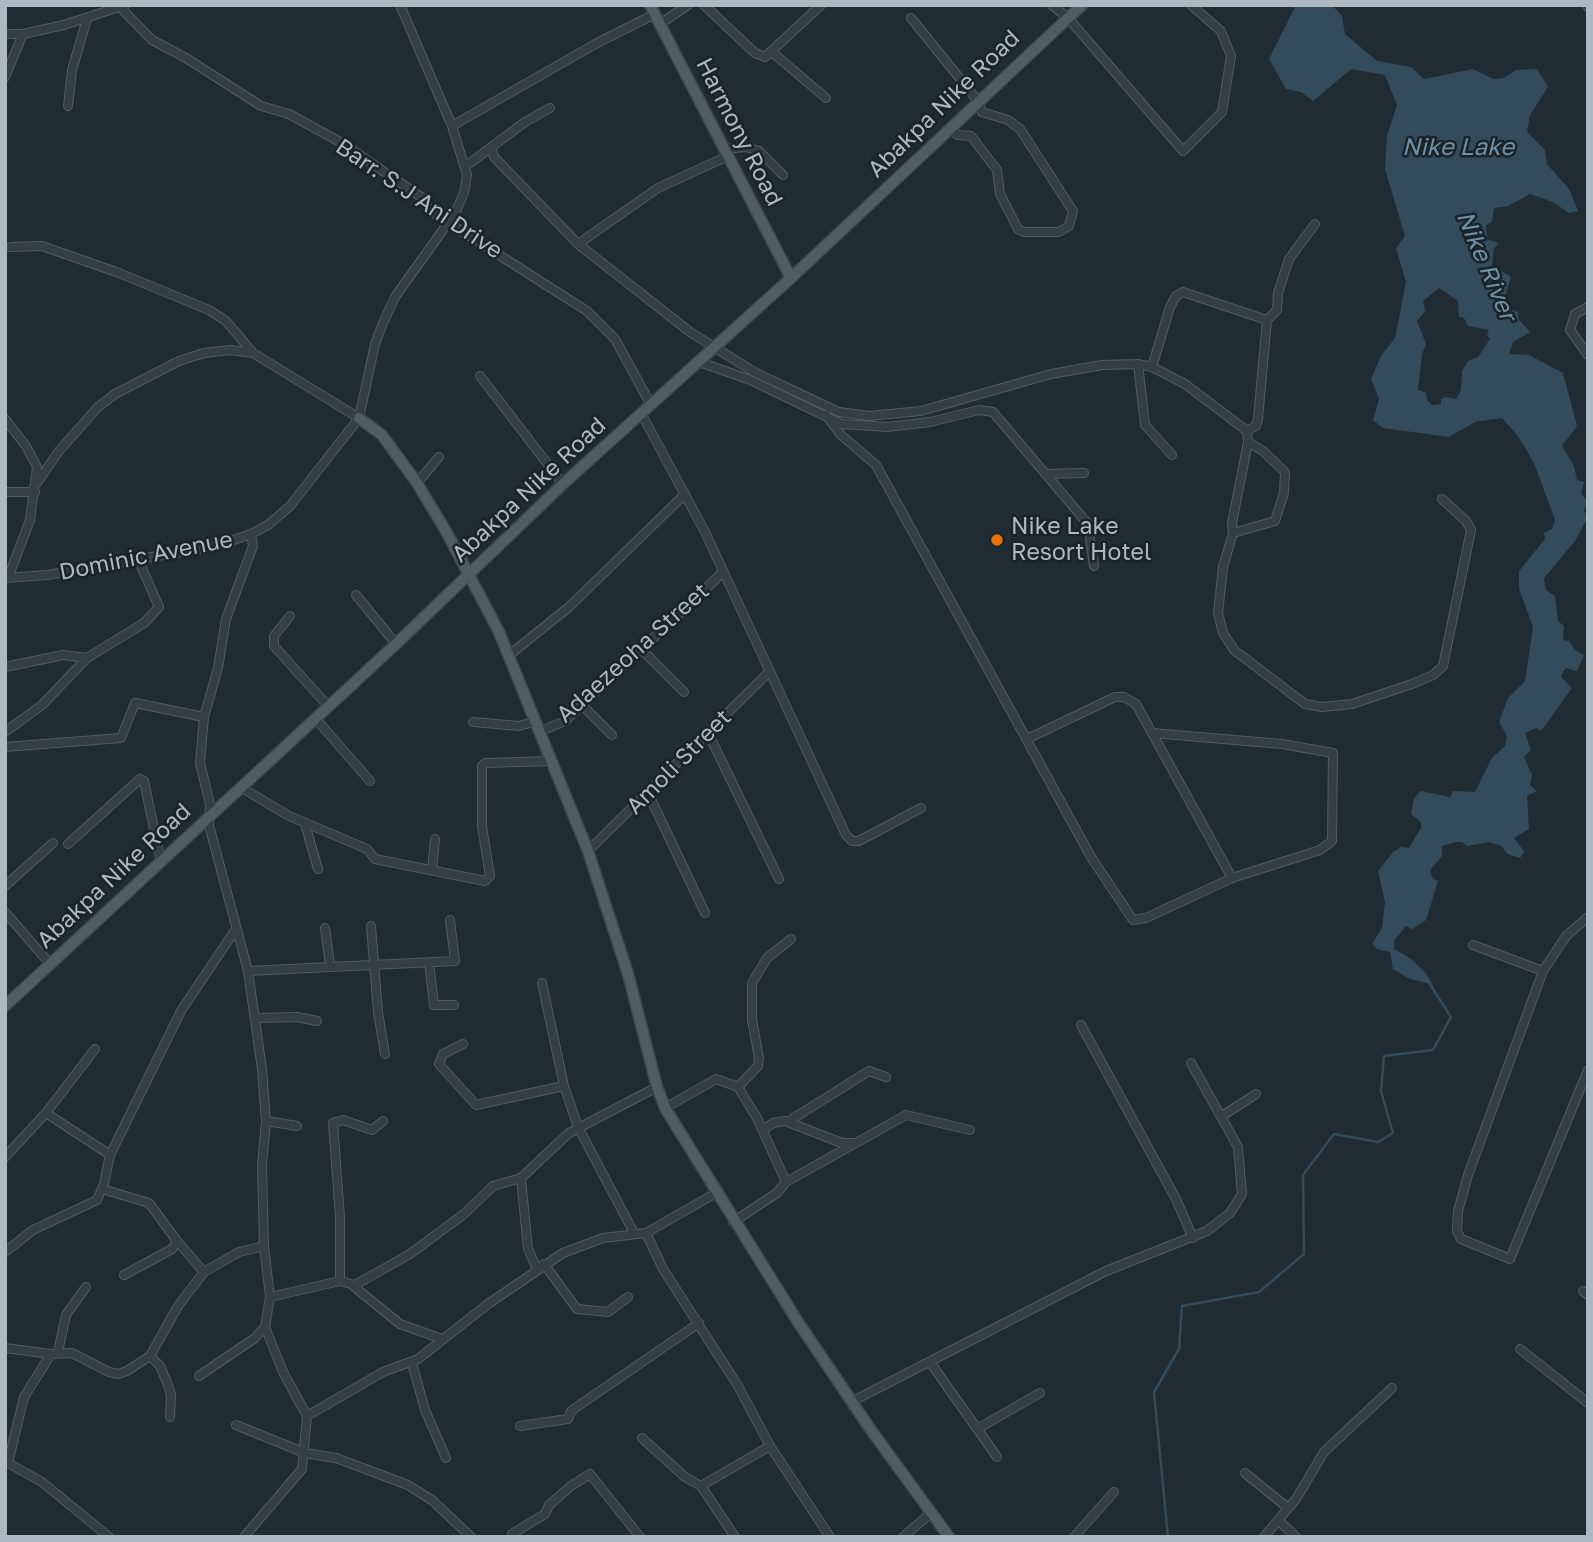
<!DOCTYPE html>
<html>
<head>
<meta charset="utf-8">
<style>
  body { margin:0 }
  #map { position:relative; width:1593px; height:1542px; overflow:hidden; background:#202c34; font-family:"Golos Text",sans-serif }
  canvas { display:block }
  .frame { position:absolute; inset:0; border:7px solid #adb9c2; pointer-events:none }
</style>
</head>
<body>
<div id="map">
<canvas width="1593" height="1542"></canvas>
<div class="frame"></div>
</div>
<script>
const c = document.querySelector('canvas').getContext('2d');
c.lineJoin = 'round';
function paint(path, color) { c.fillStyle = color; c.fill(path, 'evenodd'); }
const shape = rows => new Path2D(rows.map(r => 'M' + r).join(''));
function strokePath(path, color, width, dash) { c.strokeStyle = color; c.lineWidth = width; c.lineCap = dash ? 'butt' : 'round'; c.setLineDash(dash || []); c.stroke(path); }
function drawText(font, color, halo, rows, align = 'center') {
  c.font = font + ' "Golos Text",sans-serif'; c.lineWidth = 5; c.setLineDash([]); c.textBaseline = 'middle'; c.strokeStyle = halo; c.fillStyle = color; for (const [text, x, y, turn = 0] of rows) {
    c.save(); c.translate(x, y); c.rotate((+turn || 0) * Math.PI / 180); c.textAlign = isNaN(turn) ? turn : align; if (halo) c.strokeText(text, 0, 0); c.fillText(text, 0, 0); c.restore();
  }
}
const water = shape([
  [1296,5,1332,5,1342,16,1345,34,1377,61,1411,67,1424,79,1473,69,1493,79,1504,78,1516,70,1537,69,1548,87,1530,115,1527,132,1545,150,1547,164,1569,189,1578,211,1569,213,1553,202,1530,194,1508,206,1494,208,1492,222,1486,225,1487,239,1499,243,1494,248,1492,265,1511,277,1502,307,1518,312,1519,320,1530,332,1513,342,1509,354,1529,355,1563,373,1577,426,1562,446,1574,466,1577,480,1584,482,1581,494,1588,501,1584,511,1588,517,1575,541,1544,578,1546,590,1555,596,1558,621,1564,626,1563,640,1569,641,1575,650,1584,655,1577,671,1566,668,1563,672,1561,677,1572,688,1541,731,1536,728,1525,733,1531,750,1524,757,1532,775,1530,785,1537,791,1527,796,1529,829,1514,838,1524,851,1522,855,1520,858,1508,854,1501,846,1489,842,1467,846,1462,842,1456,842,1442,846,1442,856,1430,870,1433,879,1438,881,1426,920,1412,929,1406,926,1394,941,1394,949,1410,958,1426,973,1435,989,1430,984,1410,979,1393,969,1390,952,1377,949,1372,944,1382,928,1385,902,1378,871,1393,852,1401,847,1409,848,1421,828,1421,822,1411,814,1414,798,1421,791,1450,797,1453,791,1475,792,1492,758,1505,746,1507,736,1499,722,1508,698,1525,681,1533,627,1519,589,1519,571,1545,539,1544,533,1552,529,1555,520,1534,463,1518,436,1502,418,1475,422,1449,437,1383,428,1373,420,1379,399,1371,379,1381,356,1395,338,1406,282,1396,248,1405,236,1385,169,1387,136,1397,105,1385,75,1351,69,1313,101,1301,92,1286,89,1269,59],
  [1439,288,1458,301,1459,317,1464,318,1468,326,1489,330,1487,335,1490,339,1478,357,1468,361,1462,371,1461,390,1456,399,1445,397,1441,399,1441,404,1432,405,1427,400,1426,393,1418,390,1422,354,1426,344,1417,321,1425,311,1423,301]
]);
const stream = shape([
  [1168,1537,1154,1392,1179,1349,1182,1306,1259,1292,1304,1254,1303,1175,1334,1134,1378,1142,1393,1133,1381,1091,1384,1056,1433,1050,1451,1017,1429,983]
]);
const minor = shape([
  [118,5,152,40,186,58,261,106,289,114,342,143,421,197,430,211,587,311,615,339,651,405],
  [704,5,755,53,765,57,821,5],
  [1052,5,1068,18,1183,151,1222,112,1231,56,1221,31,1191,5],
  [1587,5,1588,7],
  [911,18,978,101,982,112,1008,120,1020,129,1073,211,1069,226,1059,232,1024,232,1018,229,1000,194,997,170,971,136,958,135,949,128],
  [660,24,688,5],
  [5,34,23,34,64,25,125,5],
  [773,53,826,98],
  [5,77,23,34],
  [68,106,72,70,87,19],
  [452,126,597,43,655,14],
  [724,149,746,147,759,151,783,175],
  [492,150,494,157,578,244,690,332,756,373,839,412,869,416,921,411,1051,374,1102,365,1138,364,1152,367,1185,384,1247,431,1248,442,1232,523,1233,533,1223,567,1218,613,1223,633,1234,650,1305,704,1322,707,1352,704,1412,684,1433,675,1443,666,1471,530,1466,521,1442,499],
  [466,166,525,122,550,108],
  [578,244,658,188,728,156],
  [11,247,42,246,119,273,209,310,226,321,253,353,359,418],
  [1588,307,1575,314,1570,330,1588,355],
  [695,364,702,363,748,379,842,424,887,427,930,422,979,410,993,412,1088,524,1094,566],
  [1138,364,1145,425,1172,455],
  [1152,367,1170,307,1176,296,1183,292,1267,320],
  [480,376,563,484],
  [641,413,705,532,846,835,852,841,859,841,921,808],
  [826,415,840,434,876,465,1091,857,1133,920,1146,918,1232,878,1320,850,1332,841,1333,753,1282,744,1152,733],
  [359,418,375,344,383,323,395,297,455,213,464,193,467,175,452,126,400,5],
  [5,419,26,446,37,467,30,520,8,578],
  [1247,431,1256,426,1258,419,1267,320,1277,310,1278,293,1289,259,1315,224],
  [1046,474,1084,473],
  [37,483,59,451,98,407,115,394,179,361,204,353,230,350,253,353],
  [417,483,439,457],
  [5,492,35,492],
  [1233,533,1275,521,1284,493,1285,472,1263,451,1248,442],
  [251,534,253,546,226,619,218,668,204,717,200,763,210,804,209,825,248,971,262,1069,266,1121,262,1165,264,1246,270,1297,265,1327,283,1372,307,1416],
  [5,578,47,575,216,546,251,534,268,525,290,506,359,418],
  [356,595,396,644],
  [290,616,274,636,274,646,328,706],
  [641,649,684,692],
  [508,656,569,607,685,494],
  [5,667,63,655,87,658,144,623,159,607,138,559],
  [582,705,612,735],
  [315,718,370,781],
  [473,722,519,726,537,721],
  [541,731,565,721,582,705,722,573],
  [5,732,42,705,87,658],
  [709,735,779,879],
  [1027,739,1115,697,1124,697,1136,704,1232,878],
  [5,747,121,738,135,703,204,717],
  [242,788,289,816,367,849,375,859,485,881,490,876,482,826,482,766,485,763,552,761],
  [648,793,705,913],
  [305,824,318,869],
  [68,844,140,779,144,781,161,862],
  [588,851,769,672],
  [432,870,435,839],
  [5,886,53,843],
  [5,912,50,964],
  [1588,917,1566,936,1543,971,1468,1175,1458,1211,1457,1231,1461,1239,1510,1259,1588,1070],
  [371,926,378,1012,385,1054],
  [325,928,330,965],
  [1473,945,1543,971],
  [429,962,434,1005,454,1005],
  [248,971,455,961,450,920],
  [542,983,564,1086,578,1127,634,1233],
  [256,1018,297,1017,317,1021],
  [1081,1025,1176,1199,1193,1238],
  [463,1044,443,1054,439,1064,476,1105,564,1086],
  [738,1087,758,1066,759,1058,752,1020,752,983,767,958,791,939],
  [665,1108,716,1079,738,1087,757,1118,786,1182,777,1193,733,1222],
  [46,1113,95,1049],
  [1222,1116,1256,1094],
  [266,1121,297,1126],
  [789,1121,869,1071,886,1077],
  [763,1130,773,1123,785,1121,842,1143,854,1143],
  [110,1155,181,1011,236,929],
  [5,1157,46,1113,110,1155,104,1184,97,1200,33,1230,5,1252],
  [786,1182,906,1115,970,1130],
  [102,1189,149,1203,177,1241],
  [646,1233,663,1269,738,1386,770,1446,830,1537],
  [544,1264,577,1309,608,1312,628,1297],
  [537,1269,528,1249,521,1178,569,1133,657,1087],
  [124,1275,172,1249,177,1241,204,1272],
  [340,1281,340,1217,333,1123,343,1120,372,1130,383,1121],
  [352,1285,400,1324,442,1339],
  [1583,1291,1588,1295],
  [270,1297,340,1281,355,1285,410,1254,464,1214,493,1186,521,1178],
  [5,1348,51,1354,72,1353,109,1372,118,1374,127,1371,150,1356,178,1306,204,1272,239,1252,264,1246],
  [1520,1349,1588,1403],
  [58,1352,66,1315,86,1287],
  [51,1354,24,1397,8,1463,42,1482,109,1537],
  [150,1356,160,1366,168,1385,171,1395,170,1417],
  [930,1362,997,1457],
  [412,1363,425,1410,446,1458],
  [199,1376,255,1338,265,1327],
  [851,1402,1106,1271,1207,1231,1230,1213,1242,1194,1238,1147,1191,1063],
  [236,1425,305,1453,336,1458,408,1485,433,1501,471,1537],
  [520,1426,568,1419,571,1411,699,1323],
  [977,1429,1040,1393],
  [642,1438,685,1477,701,1486,735,1537],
  [1245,1473,1288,1508],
  [701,1486,770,1446],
  [1278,1520,1296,1537],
  [512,1534,545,1514,549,1505,571,1486,590,1474,640,1537],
  [244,1537,302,1469,307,1416,383,1372,418,1359,488,1304,563,1253,603,1238,646,1233,716,1193],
  [903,1537,931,1513],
  [1074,1537,1114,1492],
  [1264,1537,1296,1499,1324,1452,1392,1388]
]);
const major = shape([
  [650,5,791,278],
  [359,418,382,435,417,483,447,533,499,632,588,851,628,974,657,1087,665,1108,798,1322,871,1430,949,1537],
  [5,1006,396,644,563,484,791,278,1082,5]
]);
const markers = [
  [997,540,7,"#e8710a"]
];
const streetNames = [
  ["Abakpa Nike Road",944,104,-44],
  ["Harmony Road",739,132,63],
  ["Barr. S.J Ani Drive",419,199,34],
  ["Abakpa Nike Road",529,490,-43],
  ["Dominic Avenue",146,556,-11],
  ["Adaezeoha Street",633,653,-42],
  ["Amoli Street",679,762,-45],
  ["Abakpa Nike Road",114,876,-43]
];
const poiNames = [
  ["Nike Lake",1011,527],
  ["Resort Hotel",1011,553]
];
const waterNames = [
  ["Nike Lake",1458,147],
  ["Nike River",1486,266,67]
];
paint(water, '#344b5b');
strokePath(stream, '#344b5b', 2.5);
strokePath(minor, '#515c63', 10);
strokePath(major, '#3d474f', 13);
strokePath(minor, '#333e45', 8);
strokePath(major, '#515d65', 10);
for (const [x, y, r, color] of markers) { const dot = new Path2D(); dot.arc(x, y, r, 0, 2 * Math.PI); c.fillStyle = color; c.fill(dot); strokePath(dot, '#192329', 2.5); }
drawText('23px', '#adb9c2', '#192329', streetNames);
drawText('23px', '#adb9c2', '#192329', poiNames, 'left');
drawText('italic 24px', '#6f90a5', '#192329', waterNames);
</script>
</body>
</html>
